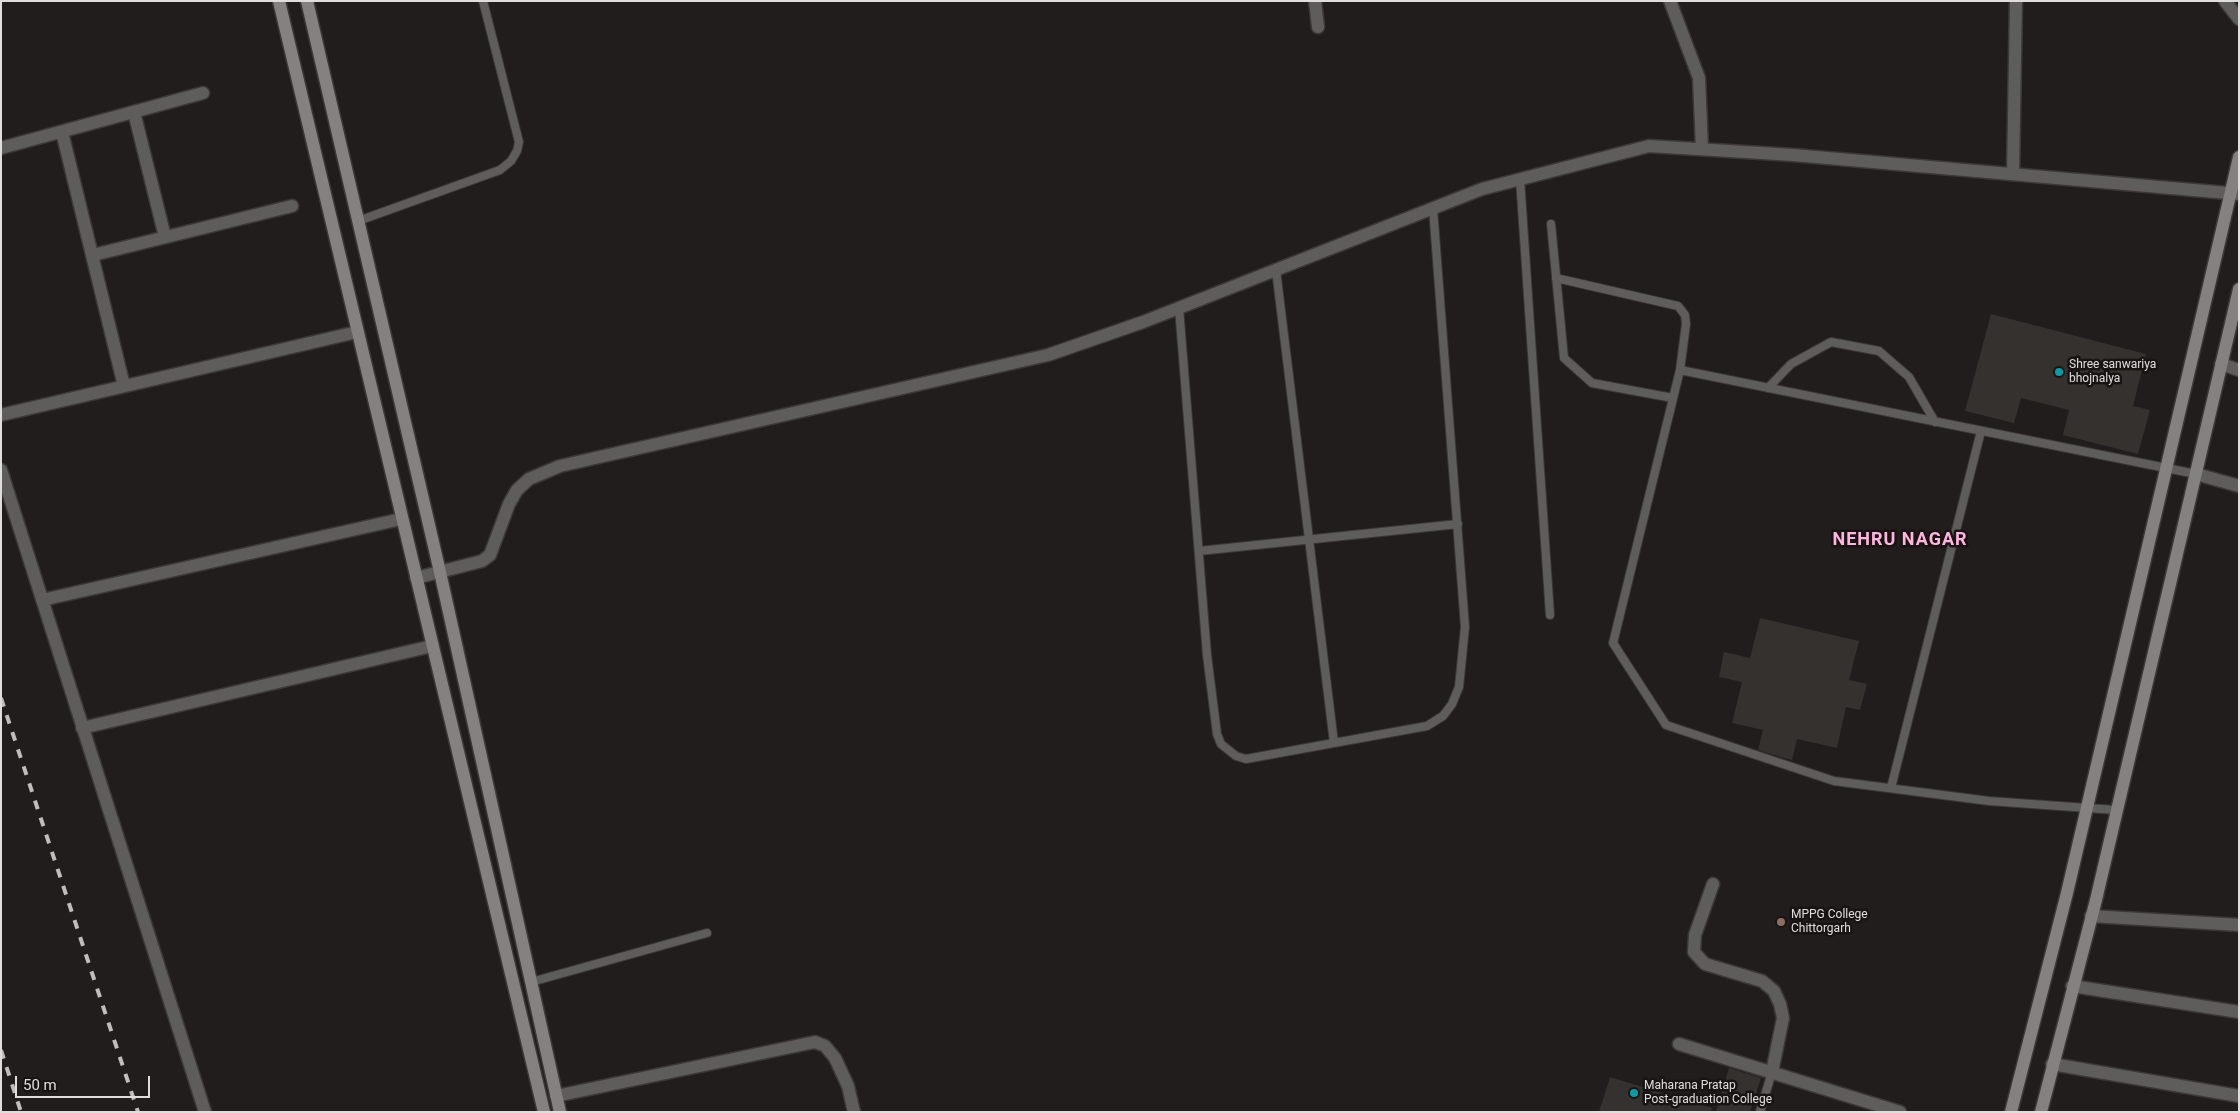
<!DOCTYPE html>
<html>
<head>
<meta charset="utf-8">
<style>
  body { margin:0 }
  #map { position:relative; width:2240px; height:1113px; overflow:hidden; background:#201d1c; font-family:Roboto,sans-serif }
  canvas { display:block }
  .frame { position:absolute; inset:0; border:2px solid #e0dedd; pointer-events:none }
  .scale { position:absolute; left:15px; top:1076px; width:135px; height:22px; box-sizing:border-box; border:2px solid #e0dedd; border-top:0; padding-left:6px; font-size:15px; line-height:18px; white-space:nowrap; color:#e0dedd; -webkit-text-stroke:4px #171412; paint-order:stroke }
</style>
</head>
<body>
<div id="map">
<canvas width="2240" height="1113"></canvas>
<div class="frame"></div>
<div class="scale">50 m</div>
</div>
<script>
const c = document.querySelector('canvas').getContext('2d');
c.lineJoin = 'round';
function paint(path, color) { c.fillStyle = color; c.fill(path, 'evenodd'); }
const shape = rows => new Path2D(rows.map(r => 'M' + r).join(''));
function strokePath(path, color, width, dash) { c.strokeStyle = color; c.lineWidth = width; c.lineCap = dash ? 'butt' : 'round'; c.setLineDash(dash || []); c.stroke(path); }
function drawText(font, color, halo, rows, align = 'center') {
  c.font = font + ' Roboto,sans-serif'; c.lineWidth = 5; c.setLineDash([]); c.textBaseline = 'middle'; c.strokeStyle = halo; c.fillStyle = color; for (const [text, x, y, turn = 0] of rows) {
    c.save(); c.translate(x, y); c.rotate((+turn || 0) * Math.PI / 180); c.textAlign = isNaN(turn) ? turn : align; if (halo) c.strokeText(text, 0, 0); c.fillText(text, 0, 0); c.restore();
  }
}
const building = shape([
  [1991,314,2146,354,2133,406,2150,410,2138,454,2063,435,2069,410,2021,398,2014,423,1965,411],
  [1760,618,1859,641,1849,680,1867,684,1860,710,1846,707,1837,748,1797,739,1792,760,1784,758,1758,750,1763,730,1732,723,1742,682,1719,677,1724,652,1750,658],
  [1729,1068,1761,1078,1750,1112,1716,1112],
  [1610,1077,1712,1108,1711,1112,1599,1112]
]);
const service = shape([
  [1520,179,1550,615],
  [358,221,500,170,511,161,517,151,519,142,483,1],
  [1551,224,1564,358,1592,383,1673,398],
  [1276,270,1334,743],
  [1556,278,1678,306,1685,315,1686,324,1680,370],
  [1179,308,1207,655,1217,734,1221,744,1236,756,1246,759,1427,726,1443,716,1452,704,1459,687,1465,627,1433,208],
  [1768,388,1791,364,1831,342,1879,351,1909,377,1935,422],
  [1199,551,1458,524],
  [1891,788,1981,431],
  [2116,810,1989,801,1834,781,1666,725,1613,643,1680,370,2196,474],
  [531,982,707,933],
  [1760,1112,1772,1072]
]);
const minor = shape([
  [1315,1,1318,27],
  [1670,1,1699,78,1702,149],
  [2225,1,2239,19],
  [134,112,165,237],
  [62,132,124,386],
  [1,148,203,93],
  [2013,174,2016,1],
  [93,255,292,206],
  [2221,364,2239,370],
  [1,415,357,332],
  [1,470,205,1112],
  [2196,474,2239,486],
  [42,600,401,519],
  [82,728,432,646],
  [1713,884,1695,935,1694,952,1705,964,1762,981,1774,991,1780,1004,1783,1018,1772,1072],
  [2091,916,2239,925],
  [2072,986,2239,1012],
  [1679,1044,1900,1112],
  [2052,1064,2239,1096],
  [556,1096,815,1042,825,1046,835,1058,848,1086,854,1112]
]);
const tertiary = shape([
  [416,578,482,561,490,555,509,504,517,490,529,479,560,466,1048,355,1143,322,1482,189,1649,146,1793,155,2239,194]
]);
const secondary = shape([
  [279,1,544,1112],
  [307,1,440,572,560,1112],
  [2011,1112,2067,893,2239,157],
  [2041,1112,2096,900,2239,289]
]);
const rail = shape([
  [1,698,138,1112],
  [1,1050,21,1112]
]);
const markers = [
  [2059,372,5,"#0f9aa8"],
  [1781,922,5,"#8d6e63"],
  [1634,1093,5,"#0f9aa8"]
];
const poiNames = [
  ["Shree sanwariya",2069,365],
  ["bhojnalya",2069,379],
  ["MPPG College",1791,915],
  ["Chittorgarh",1791,929],
  ["Maharana Pratap",1644,1086],
  ["Post-graduation College",1644,1100]
];
const districtNames = [
  ["NEHRU NAGAR",1900,540]
];
paint(building, '#34312f');
strokePath(service, '#3b3837', 10);
strokePath(minor, '#3b3837', 15);
strokePath(tertiary, '#3b3837', 15);
strokePath(secondary, '#3b3837', 15);
strokePath(service, '#5f5d5c', 8);
strokePath(minor, '#5f5d5c', 12);
strokePath(tertiary, '#5f5d5c', 12);
strokePath(secondary, '#848180', 12);
strokePath(rail, '#c0bdbc', 4, [9, 9]);
for (const [x, y, r, color] of markers) { const dot = new Path2D(); dot.arc(x, y, r, 0, 2 * Math.PI); c.fillStyle = color; c.fill(dot); strokePath(dot, '#171412', 2); }
drawText('12px', '#e0dedd', '#171412', poiNames, 'left');
c.letterSpacing = '1px';
drawText('bold 18px', '#ffb5df', '#171412', districtNames);
c.letterSpacing = '0px';
</script>
</body>
</html>
